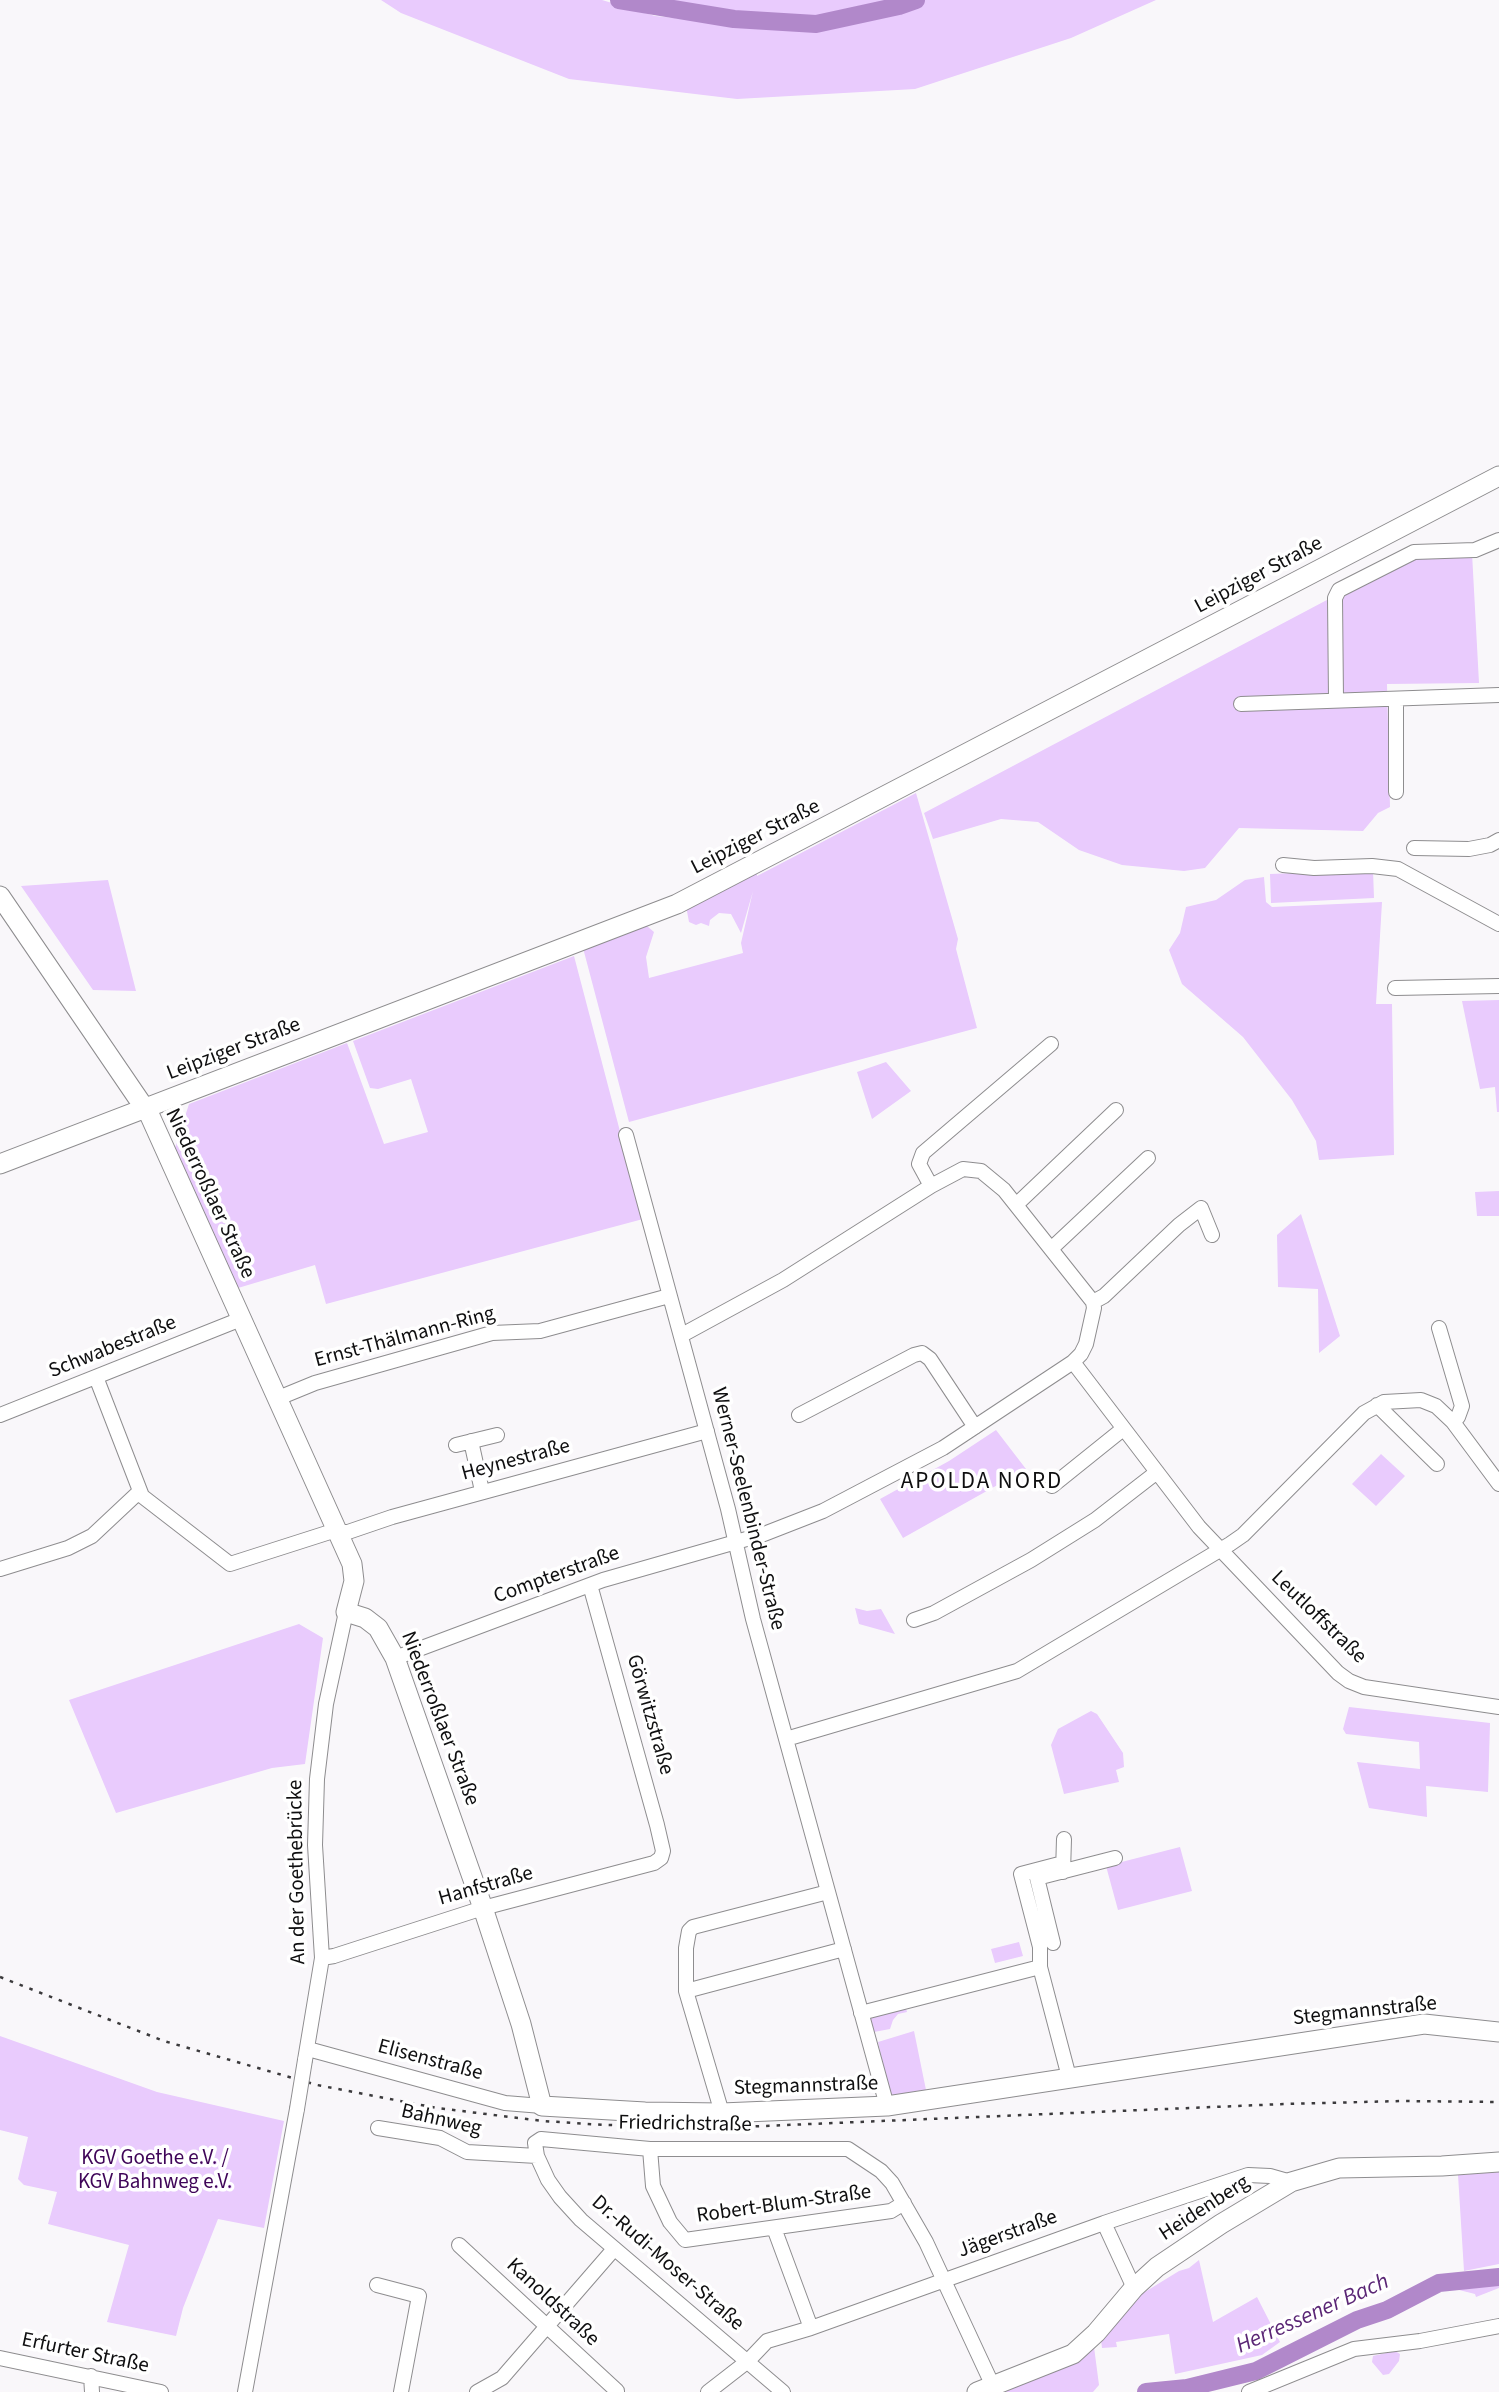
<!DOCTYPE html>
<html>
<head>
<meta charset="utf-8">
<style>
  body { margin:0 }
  canvas { display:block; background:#f9f7fa }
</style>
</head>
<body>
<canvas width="1499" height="2392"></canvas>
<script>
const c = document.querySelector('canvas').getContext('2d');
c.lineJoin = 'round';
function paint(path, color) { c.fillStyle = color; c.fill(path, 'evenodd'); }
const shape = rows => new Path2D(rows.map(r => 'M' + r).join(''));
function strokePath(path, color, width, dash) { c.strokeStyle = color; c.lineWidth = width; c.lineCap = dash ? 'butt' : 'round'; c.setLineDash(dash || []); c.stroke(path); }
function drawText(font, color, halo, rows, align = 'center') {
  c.font = font + ' "Source Sans 3",sans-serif'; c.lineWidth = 7; c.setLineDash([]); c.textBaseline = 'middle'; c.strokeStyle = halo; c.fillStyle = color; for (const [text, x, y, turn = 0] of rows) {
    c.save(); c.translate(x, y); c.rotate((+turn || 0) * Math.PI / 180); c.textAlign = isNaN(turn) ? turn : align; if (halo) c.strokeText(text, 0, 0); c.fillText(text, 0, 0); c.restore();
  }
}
const green = shape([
  [381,0,602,0,655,16,784,29,921,0,1156,0,1071,38,915,89,737,99,569,79,401,13],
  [614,0,901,0,783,25,656,13],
  [1472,553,1479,683,1387,684,1390,807,1378,813,1363,831,1239,828,1205,868,1184,871,1122,865,1079,850,1038,822,1001,819,933,839,924,813,1412,555],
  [916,793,958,939,956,949,977,1028,629,1122,583,948,647,926,654,932,646,957,649,978,743,953,741,943,753,891,741,933,731,914,719,913,710,920,709,926,701,923,696,925,689,922,686,906,757,872,757,876],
  [1373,870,1374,898,1271,903,1270,874],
  [1264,877,1266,902,1272,907,1382,902,1376,1004,1392,1004,1394,1155,1319,1160,1316,1141,1292,1100,1243,1037,1182,984,1169,950,1180,933,1186,907,1216,900,1245,880],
  [108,880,136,991,93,990,21,886],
  [574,956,643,1219,326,1304,315,1265,238,1288,175,1148,189,1104,347,1043,384,1144,428,1132,411,1079,378,1089,370,1088,353,1041],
  [1499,1000,1499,1112,1497,1112,1495,1087,1480,1089,1462,1001],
  [886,1062,911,1091,872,1119,857,1072],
  [1499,1191,1499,1216,1477,1216,1475,1192],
  [1301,1214,1340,1336,1319,1353,1318,1289,1278,1287,1277,1235],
  [996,1430,1026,1469,903,1538,880,1499,949,1461],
  [1381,1454,1405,1476,1376,1506,1352,1484],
  [855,1608,867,1611,881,1609,895,1634,859,1624],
  [299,1624,323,1638,305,1764,272,1768,116,1813,69,1700],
  [1349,1707,1490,1723,1488,1792,1426,1786,1427,1817,1369,1808,1357,1762,1420,1769,1419,1742,1346,1734,1343,1729],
  [1091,1711,1097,1714,1123,1753,1124,1767,1116,1770,1119,1782,1064,1794,1051,1745,1058,1729],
  [1180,1847,1192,1891,1118,1910,1106,1866],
  [1019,1942,1023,1956,995,1963,991,1949],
  [905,2005,907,2012,898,2014,893,2020,890,2029,874,2032,870,2019,874,2013],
  [914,2031,926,2090,892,2095,889,2093,878,2042],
  [0,2036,157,2092,284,2121,264,2228,218,2219,183,2308,176,2336,107,2322,129,2245,48,2224,57,2192,24,2185,18,2179,28,2137,0,2130],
  [1499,2172,1499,2264,1464,2271,1458,2175],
  [1199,2260,1213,2322,1257,2297,1280,2342,1262,2355,1175,2374,1169,2334,1116,2342,1117,2347,1102,2348,1101,2340,1140,2295,1179,2271,1189,2268],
  [1499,2279,1499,2288,1476,2297,1475,2294,1459,2290,1458,2285],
  [1094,2347,1099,2385,1093,2392,1006,2392,1007,2388],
  [1395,2351,1400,2354,1399,2361,1389,2374,1383,2375,1372,2362,1373,2356]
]);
const river = shape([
  [619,0,734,19,816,24,899,6,916,0],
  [1146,2392,1187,2388,1256,2371,1357,2320,1387,2310,1439,2283,1499,2277]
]);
const minor = shape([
  [1336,699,1335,598,1339,590,1414,552,1475,550,1499,540],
  [1396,699,1396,792],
  [1241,704,1499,695],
  [1414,848,1469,849,1490,845,1499,840],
  [1283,865,1314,868,1372,866,1398,869,1499,924],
  [1395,988,1499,986],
  [626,1135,728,1509,753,1619,887,2106],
  [931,1186,919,1164,923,1153,1051,1044],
  [1017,1204,1116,1110],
  [1051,1249,1148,1158],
  [1093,1302,1104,1296,1179,1225,1201,1208,1212,1235],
  [1439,1328,1462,1406,1458,1417,1453,1422],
  [1073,1362,1199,1527,1338,1673,1349,1681,1364,1687,1499,1707],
  [96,1377,142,1496,230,1564,330,1532,348,1532,392,1517,707,1431],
  [276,1399,315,1383,492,1333,540,1331,669,1296],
  [1377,1405,1437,1464],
  [0,1415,241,1319],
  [799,1415,914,1355,922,1353,930,1359,975,1427],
  [471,1441,482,1491],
  [456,1445,497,1435],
  [1052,1486,1123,1429],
  [0,1569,68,1548,92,1536,140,1491],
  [914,1620,934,1613,1031,1560,1095,1520,1157,1472],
  [395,1658,603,1580,764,1534,823,1511,943,1448,1073,1362,1081,1354,1086,1344,1094,1308,1093,1302,1004,1190,981,1171,963,1169,931,1186,783,1280,682,1335],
  [786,1739,1017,1671,1230,1544,1243,1535,1364,1413,1384,1402,1421,1400,1436,1406,1453,1422,1499,1484],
  [1063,1863,1021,1874,1040,1947,1040,1967,1069,2077],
  [1063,1872,1064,1839],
  [1053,1943,1037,1878,1115,1858],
  [322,1958,334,1956,483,1908,654,1863,661,1858,663,1851,657,1825,590,1585],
  [686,1991,844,1949],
  [861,2013,1040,1967],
  [308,2049,505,2103,542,2106],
  [305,2060,322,1958,315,1845,317,1779,326,1704,346,1612],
  [722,2113,686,1991,686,1948,689,1931,693,1927,828,1892],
  [378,2128,440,2138,467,2152,537,2156],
  [650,2149,653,2186,670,2222,685,2240,891,2211,904,2203],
  [1104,2223,1134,2288],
  [774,2228,811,2328],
  [459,2245,617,2391],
  [377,2285,419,2296,401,2392],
  [0,2358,161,2392],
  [91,2376,92,2392],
  [245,2392,297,2109],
  [477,2392,502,2378,614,2249],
  [708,2392,748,2361,767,2341,811,2328,1104,2223,1248,2175,1270,2176,1291,2182],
  [783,2392,581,2220,560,2197,548,2180,537,2156,535,2143,541,2139,650,2149,848,2149,881,2171,892,2183,926,2242,992,2384],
  [1249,2392,1354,2349,1420,2341,1499,2326]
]);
const major = shape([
  [0,896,150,1116,352,1564,354,1581,346,1612,365,1618,378,1628,395,1658,483,1908,521,2024,542,2106,645,2112,722,2113,887,2106,1424,2024,1499,2032],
  [0,1164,677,904,1499,476],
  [977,2392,1073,2354,1096,2333,1134,2288,1157,2267,1221,2224,1291,2182,1339,2168,1442,2166,1499,2162]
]);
const rail = shape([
  [0,1977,164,2041,317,2085,437,2108,543,2121,604,2125,740,2127,1284,2104,1401,2101,1499,2102]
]);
const minorBridge = shape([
  [297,2109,305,2060]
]);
const streetNames = [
  ["Leipziger Straße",1259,576,-28],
  ["Leipziger Straße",756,838,-27],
  ["Leipziger Straße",234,1050,-21],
  ["Niederroßlaer Straße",209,1194,65],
  ["Ernst-Thälmann-Ring",405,1338,-15],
  ["Schwabestraße",113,1348,-22],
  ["Heynestraße",516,1461,-15],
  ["Werner-Seelenbinder-Straße",747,1509,76],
  ["Compterstraße",557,1576,-20],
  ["Leutloffstraße",1318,1618,44],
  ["Görwitzstraße",649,1715,74],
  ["Niederroßlaer Straße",439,1719,69],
  ["An der Goethebrücke",298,1872,-91],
  ["Hanfstraße",486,1887,-16],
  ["Stegmannstraße",1365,2012,-6],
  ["Elisenstraße",430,2061,15],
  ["Stegmannstraße",806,2087,-2],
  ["Bahnweg",441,2121,13],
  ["Friedrichstraße",685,2125,1],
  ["Robert-Blum-Straße",784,2205,-8],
  ["Heidenberg",1205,2209,-33],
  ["Jägerstraße",1008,2235,-20],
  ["Dr.-Rudi-Moser-Straße",667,2264,41],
  ["Kanoldstraße",552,2303,43],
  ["Erfurter Straße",85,2354,12]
];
const parkNames = [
  ["KGV Goethe e.V. /",155,2159],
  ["KGV Bahnweg e.V.",155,2183]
];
const neighbourhoodNames = [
  ["APOLDA NORD",982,1483]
];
const waterNames = [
  ["Herressener Bach",1313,2315,-24]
];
paint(green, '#e9cbfd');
strokePath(river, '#b188ca', 18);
strokePath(minor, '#8e8d8f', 16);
strokePath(major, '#8e8d8f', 21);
strokePath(minor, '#fff', 14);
strokePath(major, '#fff', 19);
strokePath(rail, '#3b3a3c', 2.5, [3.5, 7]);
strokePath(minorBridge, '#8e8d8f', 16, []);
strokePath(minorBridge, '#fff', 14);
drawText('21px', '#0f0f10', '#fff', streetNames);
drawText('21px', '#3f0558', '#fff', parkNames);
c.letterSpacing = '2px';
drawText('23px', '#0f0f10', '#fff', neighbourhoodNames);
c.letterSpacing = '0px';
drawText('italic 23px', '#5b2776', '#fff', waterNames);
</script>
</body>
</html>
